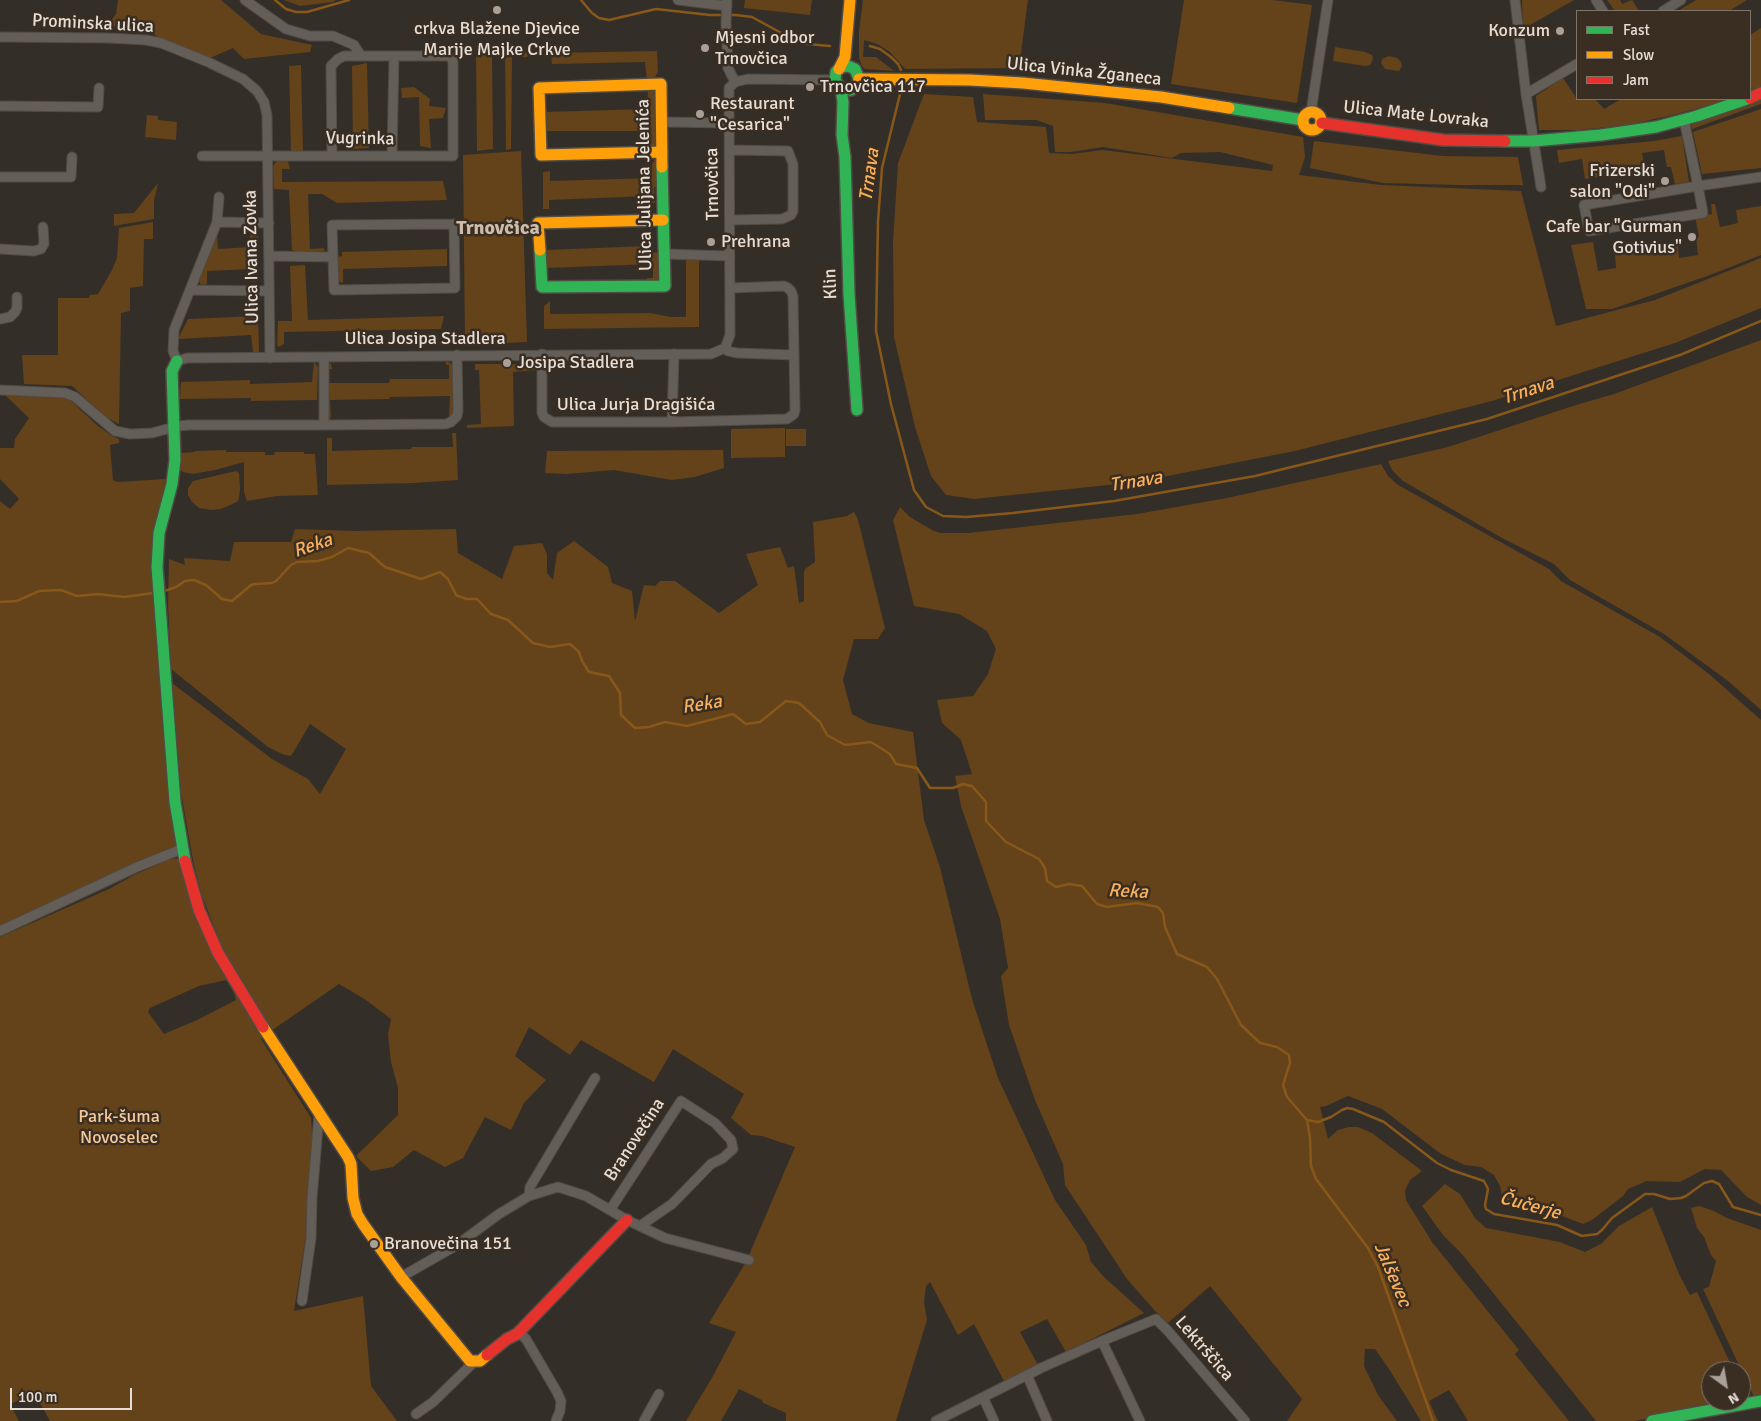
<!DOCTYPE html>
<html>
<head>
<meta charset="utf-8">
<style>
  body { margin:0 }
  #map { position:relative; width:1761px; height:1421px; overflow:hidden; background:#342e28; font-family:Signika,sans-serif }
  canvas { display:block }
  .legend { position:absolute; left:1576px; top:10px; width:175px; height:90px; box-sizing:border-box; background:#3a2e22; border:1px solid #7f746a; margin:0; padding:6px 9px; list-style:none; font-size:15px; color:#e6ded6 }
  .legend li { display:flex; align-items:center; gap:10px; height:25px }
  .legend b { width:25px; border:1px solid #7f746a }
  .north { position:absolute; left:1701px; top:1361px; width:50px; height:50px; box-sizing:border-box; background:#3a2e22; border:1px solid #7f746a; border-radius:50%; rotate:148deg; font-size:14px; font-weight:700; line-height:20px; text-align:center; color:#e6ded6 }
  .north::after { content:''; display:block; margin:auto; width:18px; height:22px; background:#a8a099; clip-path:polygon(50% 0,100% 100%,50% 72%,0 100%) }
  .scale { position:absolute; left:10px; top:1388px; width:122px; height:22px; box-sizing:border-box; border:2px solid #e6ded6; border-top:0; padding-left:6px; font-size:15px; line-height:18px; white-space:nowrap; color:#e6ded6; -webkit-text-stroke:4px #3a2e22; paint-order:stroke }
</style>
</head>
<body>
<div id="map">
<canvas width="1761" height="1421"></canvas>
<ul class="legend">
<li><b style="height:6px;background:#30b455"></b>Fast</li>
<li><b style="height:6px;background:#ff9f0a"></b>Slow</li>
<li><b style="height:6px;background:#e5322d"></b>Jam</li>
</ul>
<div class="north">N</div>
<div class="scale">100 m</div>
</div>
<script>
const c = document.querySelector('canvas').getContext('2d');
c.lineJoin = 'round';
function paint(path, color) { c.fillStyle = color; c.fill(path, 'evenodd'); }
const shape = rows => new Path2D(rows.map(r => 'M' + r).join(''));
function strokePath(path, color, width, dash) { c.strokeStyle = color; c.lineWidth = width; c.lineCap = dash ? 'butt' : 'round'; c.setLineDash(dash || []); c.stroke(path); }
function drawText(font, color, halo, rows, align = 'center') {
  c.font = font + ' Signika,sans-serif'; c.lineWidth = 5; c.setLineDash([]); c.textBaseline = 'middle'; c.strokeStyle = halo; c.fillStyle = color; for (const [text, x, y, turn = 0] of rows) {
    c.save(); c.translate(x, y); c.rotate((+turn || 0) * Math.PI / 180); c.textAlign = isNaN(turn) ? turn : align; if (halo) c.strokeText(text, 0, 0); c.fillText(text, 0, 0); c.restore();
  }
}
const green = shape([
  [118,0,221,0,261,34,312,45,310,52,244,59,233,48,210,58,173,46,152,33,108,25,116,14],
  [284,0,336,0,333,2,300,6],
  [745,0,812,0,810,15,744,8],
  [863,0,1028,0,1019,68,905,69,890,52,877,44,864,40,863,57,876,57,894,71,865,69,862,66,859,58,859,31],
  [1184,0,1273,0,1312,5,1297,103,1171,84],
  [1522,0,1574,0,1523,29],
  [1607,0,1620,0,1622,4,1632,0,1639,11,1615,11],
  [1696,0,1747,0,1729,11,1678,11],
  [1761,28,1761,88,1750,92,1750,35],
  [1335,47,1365,52,1372,55,1373,59,1370,65,1365,66,1333,61],
  [657,51,658,72,655,77,647,81,645,62,552,64,551,53],
  [505,53,529,53,527,57,512,57,511,149,506,150],
  [476,54,492,54,493,149,477,151],
  [1389,56,1397,58,1401,62,1402,66,1399,71,1385,69,1381,63,1382,59],
  [367,63,369,148,353,149,352,66],
  [301,65,303,151,291,152,289,66],
  [1563,78,1577,99,1595,99,1604,109,1621,99,1731,99,1673,115,1627,125,1578,130,1539,130,1536,96],
  [414,87,430,99,429,106,446,108,443,118,429,119,431,148,420,146,419,97,402,98,401,88],
  [648,91,654,91,656,93,658,141,654,147,647,149,647,131,544,131,544,112,647,109],
  [924,94,973,97,977,122,1046,127,1049,153,1072,154,1102,150,1272,171,1273,165,1220,152,1181,153,1172,158,1103,147,1071,152,1055,152,1053,126,1036,120,985,120,983,94,1105,103,1303,137,1305,157,1299,175,1381,185,1521,191,1556,326,1655,300,1761,258,1761,308,1675,343,1492,401,1295,451,1137,482,974,499,946,495,931,476,915,427,894,337,893,242,898,163],
  [1761,99,1761,104,1692,129,1691,124],
  [1761,109,1761,168,1702,174,1693,132],
  [147,115,158,116,158,120,177,122,176,140,145,137],
  [1682,136,1689,182,1675,184,1671,167,1667,167,1664,150,1642,153,1645,169,1585,179,1582,159,1559,163,1557,150,1654,141],
  [1314,141,1443,156,1518,157,1523,185,1459,185,1383,183,1310,168],
  [521,151,527,342,465,345,463,155],
  [655,159,658,164,659,186,654,187,655,203,649,203,649,196,549,200,549,209,543,209,543,172,550,171,550,181,652,178,652,164],
  [277,161,288,161,290,169,282,169,282,182,443,181,447,200,337,203,322,194,308,194,310,249,324,248,324,251,303,253,292,250,289,190,274,189,273,166],
  [158,183,154,201,154,219,114,226,114,214,134,213],
  [1711,204,1715,204,1720,227,1738,223,1736,210,1761,206,1761,255,1710,275,1612,309,1586,309,1571,245,1593,242,1598,271,1616,268,1615,255,1678,246,1679,258,1698,255,1696,238,1699,237,1695,216,1712,214],
  [153,222,153,239,144,239,143,286,130,288,130,311,121,313,119,424,106,417,72,386,24,384,22,355,58,355,58,298,89,298,90,295,98,294,112,270,117,258,119,228],
  [258,228,258,281,252,282,252,269,207,271,207,284,201,285,198,280,202,267,217,234,218,249,250,247,250,232],
  [648,246,649,252,660,253,659,278,656,281,648,283,647,278,653,278,653,264,545,268,546,250],
  [447,249,447,266,343,269,343,283,339,282,337,257,342,256,342,252],
  [686,259,699,259,699,327,544,329,544,306,550,301,550,314,650,313,671,317,686,317],
  [305,265,308,320,444,316,441,329,284,332,284,344,279,347,277,345,278,321,292,321,290,266],
  [258,316,259,352,253,352,251,335,178,339,188,319],
  [1761,340,1761,710,1728,681,1664,634,1570,580,1554,564,1502,538,1403,481,1392,470,1388,461,1448,447,1576,405,1614,394],
  [446,361,452,364,453,367,454,411,449,417,450,396,390,397,389,399,330,400,331,419,327,414,327,366,329,364,331,363,332,369,329,369,329,383,389,383,390,379,449,379,449,365,446,365],
  [314,362,318,367,317,400,251,401,251,398,180,399,181,382,250,380,250,384,312,382],
  [475,364,536,364,536,370,513,372,514,426,467,428,467,425,481,424,479,370,475,370],
  [5,395,64,398,71,401,98,426,112,436,119,439,119,443,110,445,113,480,117,482,166,479,155,536,177,844,175,848,0,927,0,501,10,509,19,499,0,479,0,448,14,448,15,439,29,418],
  [785,428,785,457,731,458,731,429],
  [786,429,806,429,806,446,786,446],
  [452,433,456,433,458,480,413,483,327,485,327,438,332,438,332,451,411,449,412,447,453,447],
  [226,450,226,452,265,452,265,455,274,455,275,452,304,452,304,454,315,454,318,495,277,496,247,501,244,492,244,462,215,470,192,474,183,472,179,469,179,453,195,452,195,451],
  [723,450,724,468,695,477,672,480,614,470,567,474,545,473,547,451],
  [1381,464,1388,476,1398,485,1549,569,1561,581,1660,637,1709,674,1761,720,1761,1205,1747,1197,1721,1170,1705,1169,1680,1182,1646,1181,1640,1184,1628,1189,1623,1196,1592,1220,1583,1224,1549,1211,1532,1208,1509,1207,1503,1202,1500,1186,1494,1175,1481,1167,1465,1165,1441,1154,1382,1109,1348,1096,1326,1106,1320,1107,1328,1139,1338,1130,1349,1127,1358,1127,1372,1133,1422,1171,1410,1180,1405,1191,1406,1200,1432,1242,1519,1350,1515,1354,1569,1421,1468,1421,1449,1390,1429,1401,1438,1421,1421,1421,1389,1369,1375,1349,1365,1349,1364,1366,1378,1395,1397,1421,1287,1421,1302,1399,1210,1286,1168,1323,1156,1312,1127,1279,1065,1185,1063,1164,1035,1100,1009,1025,1001,976,1008,968,1000,919,961,806,955,776,972,774,961,740,942,723,937,700,973,696,988,674,996,649,987,631,959,614,914,606,893,520,900,507,910,517,932,530,940,533,969,533,1137,514,1227,498],
  [236,471,239,473,240,489,239,498,237,502,221,509,211,510,199,508,192,502,188,495,188,488,193,481],
  [854,512,858,520,885,628,878,639,854,639,843,680,852,714,869,723,913,732,924,820,940,867,972,999,998,1078,1055,1200,1086,1245,1091,1262,1104,1277,1144,1313,1066,1352,1047,1319,1020,1332,1038,1365,1005,1383,974,1324,958,1335,930,1282,926,1286,924,1302,927,1320,896,1421,786,1421,786,1413,763,1403,762,1400,739,1389,721,1421,686,1421,713,1376,736,1332,709,1323,746,1262,795,1147,762,1136,751,1135,731,1118,744,1094,673,1049,654,1082,581,1040,570,1055,529,1027,515,1056,546,1080,524,1103,511,1130,485,1117,463,1158,445,1167,414,1150,393,1167,371,1171,356,1156,398,1115,398,1088,391,1062,388,1034,391,1019,366,1000,339,984,271,1031,224,952,201,893,193,860,181,792,172,683,272,759,308,779,320,794,346,749,310,724,291,756,282,754,268,747,171,669,168,604,169,559,185,565,184,558,230,561,234,542,291,542,295,529,355,531,456,529,458,553,502,579,514,546,542,543,547,554,547,573,553,580,557,553,574,541,608,567,612,583,632,591,635,621,644,585,655,586,660,581,675,581,719,613,758,585,746,554,780,547,788,568,794,566,799,603,804,601,804,573,805,569,815,562,813,522,847,516],
  [176,858,180,861,264,1037,261,1039,311,1118,313,1146,309,1216,294,1311,363,1296,371,1386,397,1421,50,1421,35,1394,10,1404,19,1421,0,1421,0,937,109,889,136,874,168,860],
  [226,980,233,988,236,1000,197,1020,164,1034,148,1012,150,1008,199,986],
  [1445,1184,1460,1194,1475,1218,1486,1228,1560,1242,1585,1252,1601,1244,1619,1226,1652,1207,1679,1274,1690,1295,1697,1292,1734,1371,1711,1371,1711,1401,1738,1401,1634,1421,1596,1421,1461,1253,1443,1235,1422,1206],
  [1699,1206,1714,1211,1727,1218,1761,1230,1761,1398,1755,1399,1703,1289,1709,1287,1716,1261,1711,1255,1704,1237,1697,1228,1691,1208]
]);
const stream = shape([
  [275,0,286,9,296,12,307,12,349,0],
  [581,0,592,13,599,18,609,20,656,9,710,15,736,15,752,17,796,41,807,44,830,46],
  [870,46,880,49,891,57,898,64,901,70],
  [902,86,882,168,878,221,876,331,891,404,914,490,926,507,943,516,966,517,1013,513,1114,501,1255,476,1487,419,1680,355,1761,321],
  [162,592,176,587,185,581,194,580,206,585,222,599,232,601,251,585,255,584,272,583,276,581,291,565,297,562,318,561,332,557,348,548,369,553,385,567,421,579,440,572,448,579,456,595,466,599,477,599,491,614,508,620,533,643,550,647,570,644,579,652,582,661,589,672,609,676,620,693,621,715,635,728,649,727,665,722,687,726,733,714,746,724,760,722,786,701,799,703,820,722,827,735,845,745,871,742,890,754,896,764,917,768,930,788,953,788,963,784,972,786,986,802,986,821,1006,842,1039,859,1045,868,1047,881,1056,887,1069,884,1082,886,1097,904,1107,907,1137,903,1158,907,1163,913,1165,927,1177,954,1207,967,1217,979,1241,1025,1260,1043,1277,1047,1289,1055,1290,1063,1283,1085,1287,1097,1307,1120],
  [0,602,17,601,39,591,61,590,77,596,98,594,124,597,154,593],
  [1307,1120,1318,1122,1331,1117,1342,1110,1347,1108,1353,1109,1384,1122,1437,1163,1451,1170,1484,1181,1488,1189,1485,1205,1486,1209,1494,1214,1557,1225,1582,1236,1597,1234,1602,1230,1612,1218,1645,1194,1654,1194,1670,1199,1681,1198,1686,1196,1704,1183,1712,1181,1719,1184,1733,1207,1761,1215],
  [1307,1120,1310,1138,1311,1166,1316,1179,1368,1248,1378,1267,1433,1421]
]);
const street = shape([
  [245,0,286,29,310,36,333,36,354,45,361,56],
  [678,0,727,6],
  [727,0,726,23,728,68,735,82],
  [1515,0,1526,94,1541,187],
  [1596,0,1603,11],
  [1663,11,1681,0],
  [0,37,109,38,146,40,161,43,208,62,243,79,257,91,264,102,267,115,270,358],
  [1526,94,1577,64],
  [0,106,98,107,99,88],
  [1311,112,1328,0],
  [1684,120,1698,186,1761,177],
  [662,122,728,123],
  [729,150,788,151,793,164,793,211,791,215,782,219,730,220],
  [202,156,453,156,453,60,449,56,344,56,338,59,331,66,331,69,332,155],
  [392,156,394,56],
  [0,177,71,177,72,157],
  [1698,186,1703,213,1589,231,1584,205,1698,186],
  [219,197,217,222,174,330,173,351,177,361,187,358,711,354,725,348],
  [217,222,269,223],
  [454,224,455,288,334,290,332,225,454,224],
  [0,249,34,251,41,249,44,244,43,227],
  [664,254,730,256],
  [269,256,333,257],
  [190,290,269,291],
  [0,319,10,317,15,312,17,308,17,297],
  [725,348,730,335,729,88,735,82,748,79,835,80],
  [725,348,728,351,737,353,794,355],
  [542,354,542,413,544,417,552,422,672,422,787,419,794,414,795,410,793,296,791,291,788,288,784,286,730,288],
  [0,390,65,393,75,397,115,431,130,434,152,433,178,426,189,425,324,425,324,357],
  [672,422,674,354],
  [324,425,446,424,451,422,457,416,458,411,457,355],
  [0,931,137,867,182,849],
  [529,1196,530,1187,595,1078],
  [610,1210,681,1101,715,1123,731,1140,733,1149,723,1158,711,1164,672,1204,640,1226],
  [401,1277,457,1245,499,1214,529,1196,558,1187,586,1196,627,1220,665,1238,749,1260],
  [302,1301,311,1238,312,1198,319,1115],
  [517,1334,522,1335,526,1339,557,1392,561,1401,560,1411,556,1421],
  [1102,1341,1140,1421],
  [1027,1375,1047,1421],
  [983,1397,994,1421],
  [416,1414,433,1402,474,1362],
  [644,1421,659,1394],
  [936,1421,1041,1368,1102,1341,1156,1319,1168,1331,1245,1421]
]);
const fast = shape([
  [841,89,851,90,857,86,859,79,855,69,848,66,841,67,836,72,835,80,841,89,843,102,842,135,845,157,849,294,857,410],
  [1229,108,1303,120],
  [1505,141,1533,141,1601,135,1656,127,1697,116,1747,99],
  [540,250,542,287,665,286,662,167],
  [177,361,172,371,175,460,172,484,159,533,157,567,175,802,185,861],
  [1652,1421,1761,1401]
]);
const slow = shape([
  [839,69,845,57,850,0],
  [859,79,970,80,1023,83,1161,97,1229,108],
  '1303 121a9 9 0 1 1 18 0a9 9 0 1 1-18 0Z',
  [662,152,541,155,539,88,661,84,662,167],
  [540,250,538,223,663,220],
  [263,1027,348,1157,351,1164,353,1198,357,1214,363,1224,401,1277,470,1361,480,1361,487,1355]
]);
const jam = shape([
  [1750,98,1761,93],
  [1322,123,1443,140,1505,141],
  [185,861,199,910,218,953,263,1027],
  [487,1355,507,1339,517,1334,627,1220]
]);
const markers = [
  [497,10,5,"#a8a099"],
  [1560,31,5,"#a8a099"],
  [705,48,5,"#a8a099"],
  [810,87,5,"#a8a099"],
  [700,114,5,"#a8a099"],
  [1665,181,5,"#a8a099"],
  [1692,237,5,"#a8a099"],
  [711,242,5,"#a8a099"],
  [507,363,5,"#a8a099"],
  [374,1244,5,"#a8a099"]
];
const streetNames = [
  ["Prominska ulica",93,24,3],
  ["Ulica Vinka Žganeca",1084,72,6],
  ["Ulica Mate Lovraka",1416,115,6],
  ["Vugrinka",360,139,1],
  ["Trnovčica",713,184,-91],
  ["Ulica Julijana Jelenića",645,185,-91],
  ["Ulica Ivana Zovka",252,257,-91],
  ["Klin",831,284,-92],
  ["Ulica Josipa Stadlera",425,339],
  ["Ulica Jurja Dragišića",636,405],
  ["Branovečina",635,1140,-57],
  ["Lektrščica",1204,1349,49]
];
const poiNames = [
  ["crkva Blažene Djevice",497,29,"center"],
  ["Marije Majke Crkve",497,50,"center"],
  ["Konzum",1550,31,"right"],
  ["Mjesni odbor",715,38],
  ["Trnovčica",715,59],
  ["Trnovčica 117",820,87],
  ["Restaurant",710,104],
  ["\"Cesarica\"",710,125],
  ["Frizerski",1655,171,"right"],
  ["salon \"Odi\"",1655,192,"right"],
  ["Cafe bar \"Gurman",1682,227,"right"],
  ["Gotivius\"",1682,248,"right"],
  ["Prehrana",721,242],
  ["Josipa Stadlera",517,363],
  ["Branovečina 151",384,1244]
];
const parkNames = [
  ["Park-šuma",119,1117],
  ["Novoselec",119,1138]
];
const waterNames = [
  ["Trnava",870,175,-82],
  ["Trnava",1528,391,-18],
  ["Trnava",1136,482,-9],
  ["Reka",313,546,-19],
  ["Reka",702,705,-9],
  ["Reka",1128,892,3],
  ["Čučerje",1530,1206,15],
  ["Jalševec",1392,1275,67]
];
const quarterNames = [
  ["Trnovčica",498,229]
];
paint(green, '#64421a');
strokePath(stream, '#88581a', 2.5);
strokePath(street, '#504b44', 11);
strokePath(fast, '#504b44', 14);
strokePath(slow, '#504b44', 14);
strokePath(jam, '#504b44', 14);
strokePath(street, '#645e59', 9);
strokePath(fast, '#30b455', 11);
strokePath(slow, '#ff9f0a', 11);
strokePath(jam, '#e5322d', 11);
for (const [x, y, r, color] of markers) { const dot = new Path2D(); dot.arc(x, y, r, 0, 2 * Math.PI); c.fillStyle = color; c.fill(dot); strokePath(dot, '#3a2e22', 2); }
drawText('18px', '#e6ded6', '#3a2e22', streetNames);
drawText('18px', '#e6ded6', '#3a2e22', poiNames, 'left');
drawText('18px', '#f5c899', '#3a2e22', parkNames);
drawText('italic 19px', '#faaf5a', '#3a2e22', waterNames);
drawText('bold 20px', '#ccbdad', '#3a2e22', quarterNames);
</script>
</body>
</html>
